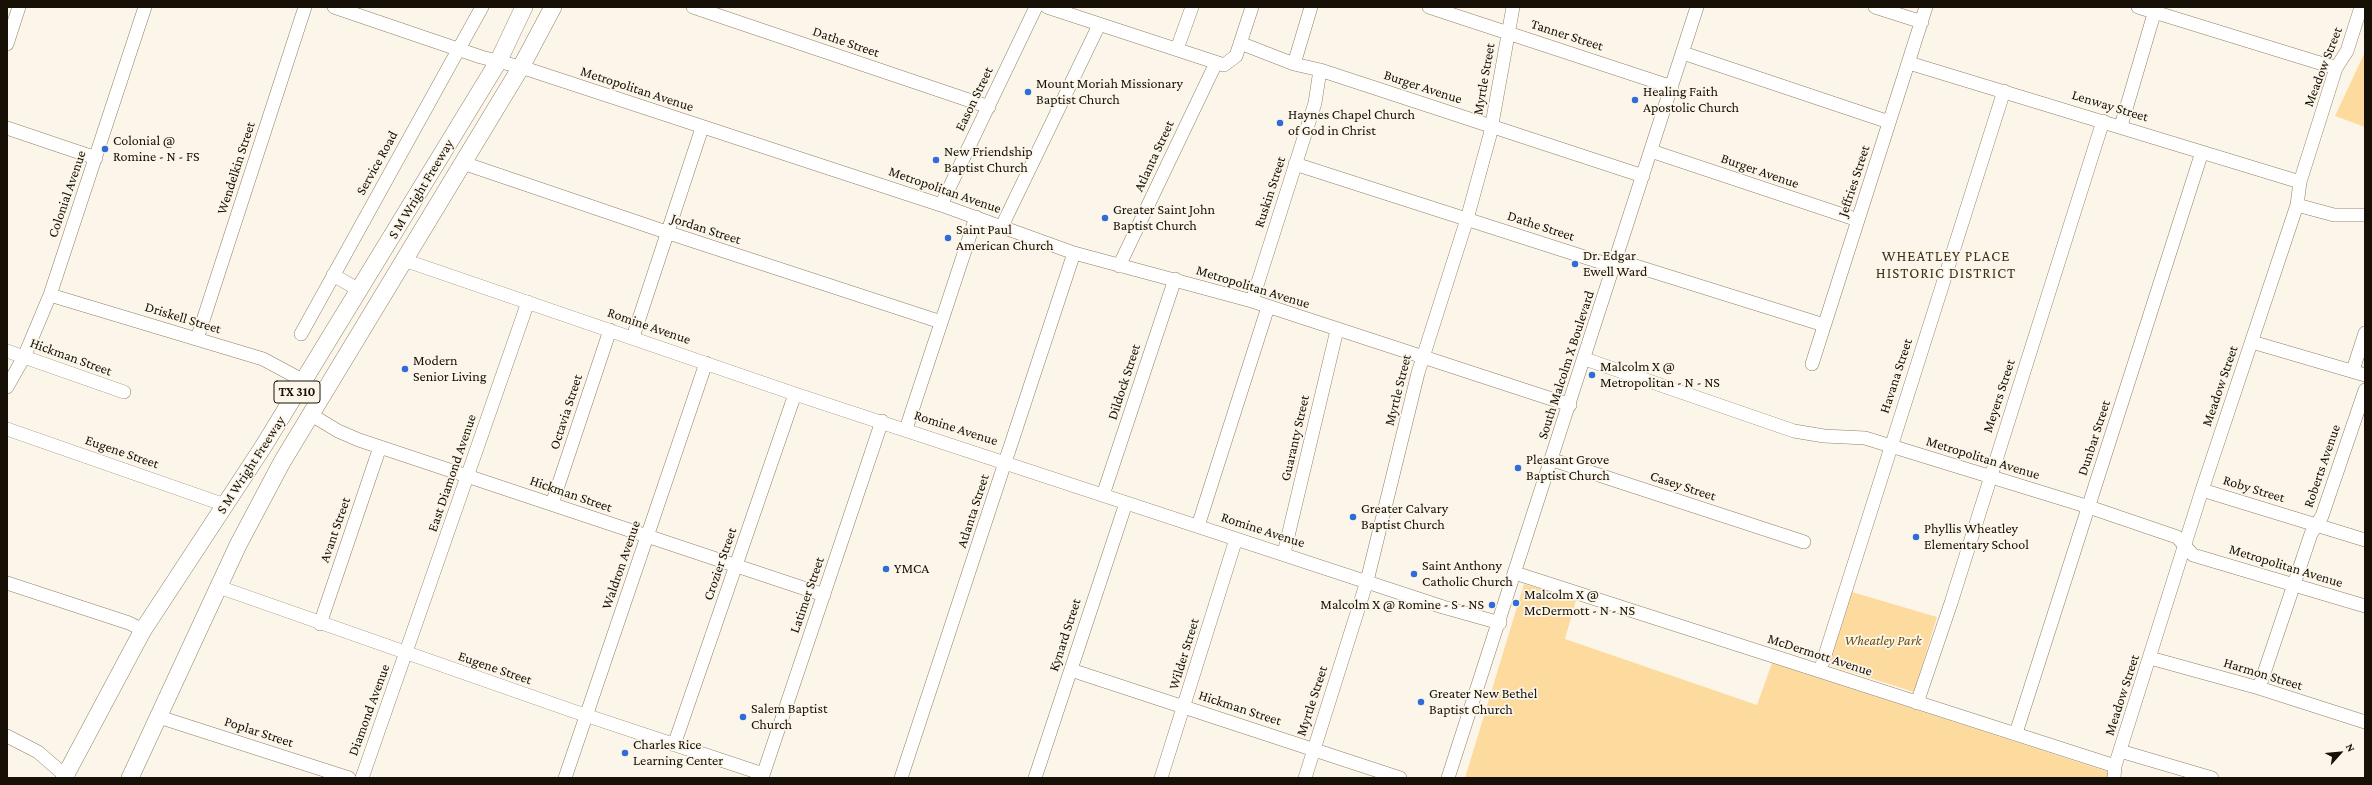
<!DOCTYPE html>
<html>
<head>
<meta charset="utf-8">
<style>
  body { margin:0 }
  #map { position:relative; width:2372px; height:785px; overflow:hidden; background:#fcf6ea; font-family:"Crimson Pro",serif }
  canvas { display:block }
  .frame { position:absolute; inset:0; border:8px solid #161007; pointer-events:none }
  .north { position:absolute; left:2320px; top:733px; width:40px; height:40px; -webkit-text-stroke:3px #fcf6ea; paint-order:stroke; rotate:63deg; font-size:11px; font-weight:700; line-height:16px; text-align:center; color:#161007 }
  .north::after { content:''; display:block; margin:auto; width:14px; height:18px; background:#161007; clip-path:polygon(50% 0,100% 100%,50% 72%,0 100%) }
</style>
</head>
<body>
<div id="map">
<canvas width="2372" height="785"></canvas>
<div class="frame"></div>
<div class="north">N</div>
</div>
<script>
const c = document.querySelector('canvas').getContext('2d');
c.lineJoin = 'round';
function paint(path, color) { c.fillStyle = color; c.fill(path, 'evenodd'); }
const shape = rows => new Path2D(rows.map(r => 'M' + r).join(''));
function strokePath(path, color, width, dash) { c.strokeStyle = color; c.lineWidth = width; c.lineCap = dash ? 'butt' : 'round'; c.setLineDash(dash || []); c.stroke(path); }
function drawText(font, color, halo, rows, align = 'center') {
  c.font = font + ' "Crimson Pro",serif'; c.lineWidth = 3.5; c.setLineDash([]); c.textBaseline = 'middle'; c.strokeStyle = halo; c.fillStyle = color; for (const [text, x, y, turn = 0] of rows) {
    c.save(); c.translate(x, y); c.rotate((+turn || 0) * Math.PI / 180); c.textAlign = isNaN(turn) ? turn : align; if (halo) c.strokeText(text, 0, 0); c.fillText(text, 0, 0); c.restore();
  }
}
const green = shape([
  [2365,52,2365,127,2335,116],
  [1524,584,1576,600,1565,639,1757,705,1772,663,2109,772,2107,778,1465,778],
  [1852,592,1937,617,1914,692,1829,665]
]);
const minor = shape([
  [334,7,481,57,521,67,941,205,1074,253,1252,301,1570,405],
  [693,7,989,107],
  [1047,7,1224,65,1236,56,1252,7],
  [1429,7,1672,87],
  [1875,7,1922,22],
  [2138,7,2336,68],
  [1240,43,1294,64,1320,70,1643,176],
  [7,44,19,7],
  [1177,49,1192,7],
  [1683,53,1889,122],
  [1909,63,2300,182],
  [1294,64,1311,7],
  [2121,126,2156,7],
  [7,128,96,158],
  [1651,151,1858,220],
  [463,163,669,233,941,322],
  [1295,164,1603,263,1629,264,1824,325],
  [941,205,1036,7],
  [2297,205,2334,215,2365,215],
  [1002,226,1099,25],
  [404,260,795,394,1443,607,1500,623],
  [1119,266,1216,63],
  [333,275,359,290],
  [50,295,263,359,304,381],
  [1252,301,1315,103,1320,70],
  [301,334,482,7],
  [633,337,702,128],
  [197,339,305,7],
  [2252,342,2365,375],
  [7,351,124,392],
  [1585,359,1794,431,1824,436,1865,438,2089,507,2177,537,2193,555,2365,606],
  [1812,364,1926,7],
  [2353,370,2365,333],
  [7,387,24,357,50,295,145,7],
  [310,414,338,431,359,440,824,595],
  [7,429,225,505],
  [906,429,976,217],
  [1553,460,1804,542],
  [2202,490,2365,540],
  [1103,495,1175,279],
  [552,504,610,330],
  [1198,526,1268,307],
  [1284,553,1337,330],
  [1515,573,2115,766],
  [7,583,129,623,143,630],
  [219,587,573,711,763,774],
  [320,624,380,447],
  [2150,658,2259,688,2365,722],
  [1071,670,1400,778],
  [1820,671,2004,91],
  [2259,688,2311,534,2322,516,2365,390],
  [1917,703,1951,603,2103,121],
  [159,717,349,778],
  [2016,733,2202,152],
  [7,736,38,752,68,778],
  [674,745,795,394],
  [2120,751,2212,778],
  [362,778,528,302],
  [565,778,706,363],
  [762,778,882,421],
  [901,778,1074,253],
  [1035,778,1126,503],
  [1161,778,1236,539],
  [1305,778,1367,581,1418,373,1467,219,1490,135,1513,7],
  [1448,778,1697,7],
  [2114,778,2115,766,2202,490,2297,205,2300,182,2336,68,2347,51,2361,7]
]);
const major = shape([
  [64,778,143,630,263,447,498,62,524,7],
  [130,778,238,545,282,462,521,67,553,7]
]);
const markers = [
  [1028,92,4,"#306bd9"],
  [1635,100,4,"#306bd9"],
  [1280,123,4,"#306bd9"],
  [105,149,4,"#306bd9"],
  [936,160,4,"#306bd9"],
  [1105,218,4,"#306bd9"],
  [948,238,4,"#306bd9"],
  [1575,264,4,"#306bd9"],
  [405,369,4,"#306bd9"],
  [1592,375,4,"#306bd9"],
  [1518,468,4,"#306bd9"],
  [1353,517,4,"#306bd9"],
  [1916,537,4,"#306bd9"],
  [886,569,4,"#306bd9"],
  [1414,574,4,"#306bd9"],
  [1516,603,4,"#306bd9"],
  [1492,605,4,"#306bd9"],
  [1421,702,4,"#306bd9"],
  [743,717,4,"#306bd9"],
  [625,753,4,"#306bd9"]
];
const shields = [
  [297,392,46]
];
const shieldNames = [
  ["TX 310",297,392]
];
const streetNames = [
  ["Tanner Street",1567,35,18],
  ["Dathe Street",846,42,19],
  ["Meadow Street",2323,67,-69],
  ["Myrtle Street",1484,79,-80],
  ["Burger Avenue",1423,87,18],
  ["Metropolitan Avenue",637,89,18],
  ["Eason Street",974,99,-64],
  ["Lenway Street",2110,106,17],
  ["Atlanta Street",1154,156,-65],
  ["Service Road",377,163,-61],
  ["Wendelkin Street",236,168,-72],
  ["Burger Avenue",1760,171,19],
  ["Jeffries Street",1854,181,-72],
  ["S M Wright Freeway",421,189,-59],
  ["Metropolitan Avenue",945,190,19],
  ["Ruskin Street",1270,192,-72],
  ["Colonial Avenue",67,194,-71],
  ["Dathe Street",1541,226,18],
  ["Jordan Street",706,229,18],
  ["Metropolitan Avenue",1253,287,17],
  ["Driskell Street",183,318,17],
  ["Romine Avenue",649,326,19],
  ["Hickman Street",71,357,20],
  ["South Malcolm X Boulevard",1566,365,-72],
  ["Havana Street",1896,376,-72],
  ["Dildock Street",1124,382,-72],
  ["Meadow Street",2220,386,-71],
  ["Myrtle Street",1398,390,-76],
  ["Meyers Street",1999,396,-72],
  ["Octavia Street",566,412,-72],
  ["Romine Avenue",956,428,18],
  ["Guaranty Street",1295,438,-77],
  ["Dunbar Street",2094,438,-72],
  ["Eugene Street",122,452,19],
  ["Metropolitan Avenue",1983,458,17],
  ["S M Wright Freeway",251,465,-57],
  ["Roberts Avenue",2322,466,-71],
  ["East Diamond Avenue",452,473,-71],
  ["Casey Street",1683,486,18],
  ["Roby Street",2254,489,17],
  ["Hickman Street",571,494,19],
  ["Atlanta Street",973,511,-72],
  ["Avant Street",335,530,-71],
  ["Romine Avenue",1263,530,18],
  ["Crozier Street",720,564,-71],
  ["Waldron Avenue",621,565,-71],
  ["Metropolitan Avenue",2286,566,17],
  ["Latimer Street",807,595,-71],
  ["Kynard Street",1065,635,-72],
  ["Wilder Street",1184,654,-73],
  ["McDermott Avenue",1820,655,18],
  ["Eugene Street",495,668,19],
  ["Harmon Street",2263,674,17],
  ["Meadow Street",2122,695,-72],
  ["Myrtle Street",1312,701,-72],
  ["Hickman Street",1240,708,18],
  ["Diamond Avenue",369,710,-70],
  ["Poplar Street",259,732,18]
];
const poiNames = [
  ["Mount Moriah Missionary",1036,84],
  ["Baptist Church",1036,100],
  ["Healing Faith",1643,92],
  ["Apostolic Church",1643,108],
  ["Haynes Chapel Church",1288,115],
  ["of God in Christ",1288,131],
  ["Colonial @",113,141],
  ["Romine - N - FS",113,157],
  ["New Friendship",944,152],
  ["Baptist Church",944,168],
  ["Greater Saint John",1113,210],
  ["Baptist Church",1113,226],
  ["Saint Paul",956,230],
  ["American Church",956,246],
  ["Dr. Edgar",1583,256],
  ["Ewell Ward",1583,272],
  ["Modern",413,361],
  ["Senior Living",413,377],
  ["Malcolm X @",1600,367],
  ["Metropolitan - N - NS",1600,383],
  ["Pleasant Grove",1526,460],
  ["Baptist Church",1526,476],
  ["Greater Calvary",1361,509],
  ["Baptist Church",1361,525],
  ["Phyllis Wheatley",1924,529],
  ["Elementary School",1924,545],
  ["Saint Anthony",1422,566],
  ["Catholic Church",1422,582],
  ["YMCA",894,569],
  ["Malcolm X @",1524,595],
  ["McDermott - N - NS",1524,611],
  ["Malcolm X @ Romine - S - NS",1484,605,"right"],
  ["Greater New Bethel",1429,694],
  ["Baptist Church",1429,710],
  ["Salem Baptist",751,709],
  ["Church",751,725],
  ["Charles Rice",633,745],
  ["Learning Center",633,761]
];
const parkNames = [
  ["Wheatley Park",1883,641]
];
const neighbourhoodNames = [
  ["WHEATLEY PLACE",1946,256],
  ["HISTORIC DISTRICT",1946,273]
];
paint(green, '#fddb9e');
strokePath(minor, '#8e8066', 14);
strokePath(major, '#8e8066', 18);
strokePath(minor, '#fff', 13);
strokePath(major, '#fff', 17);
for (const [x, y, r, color] of markers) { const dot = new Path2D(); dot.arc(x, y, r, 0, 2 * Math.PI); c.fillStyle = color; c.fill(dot); strokePath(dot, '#fcf6ea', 1.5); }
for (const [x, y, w] of shields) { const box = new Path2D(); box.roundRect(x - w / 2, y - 11, w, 22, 3); c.fillStyle = '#fcf6ea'; c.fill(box); strokePath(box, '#161007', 1); }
drawText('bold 13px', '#161007', null, shieldNames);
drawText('14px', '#161007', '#fcf6ea', streetNames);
drawText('14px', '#161007', '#fcf6ea', poiNames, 'left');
drawText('italic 14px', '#694d0e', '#fcf6ea', parkNames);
c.letterSpacing = '1px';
drawText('15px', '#3f321a', '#fcf6ea', neighbourhoodNames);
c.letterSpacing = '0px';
</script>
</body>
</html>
